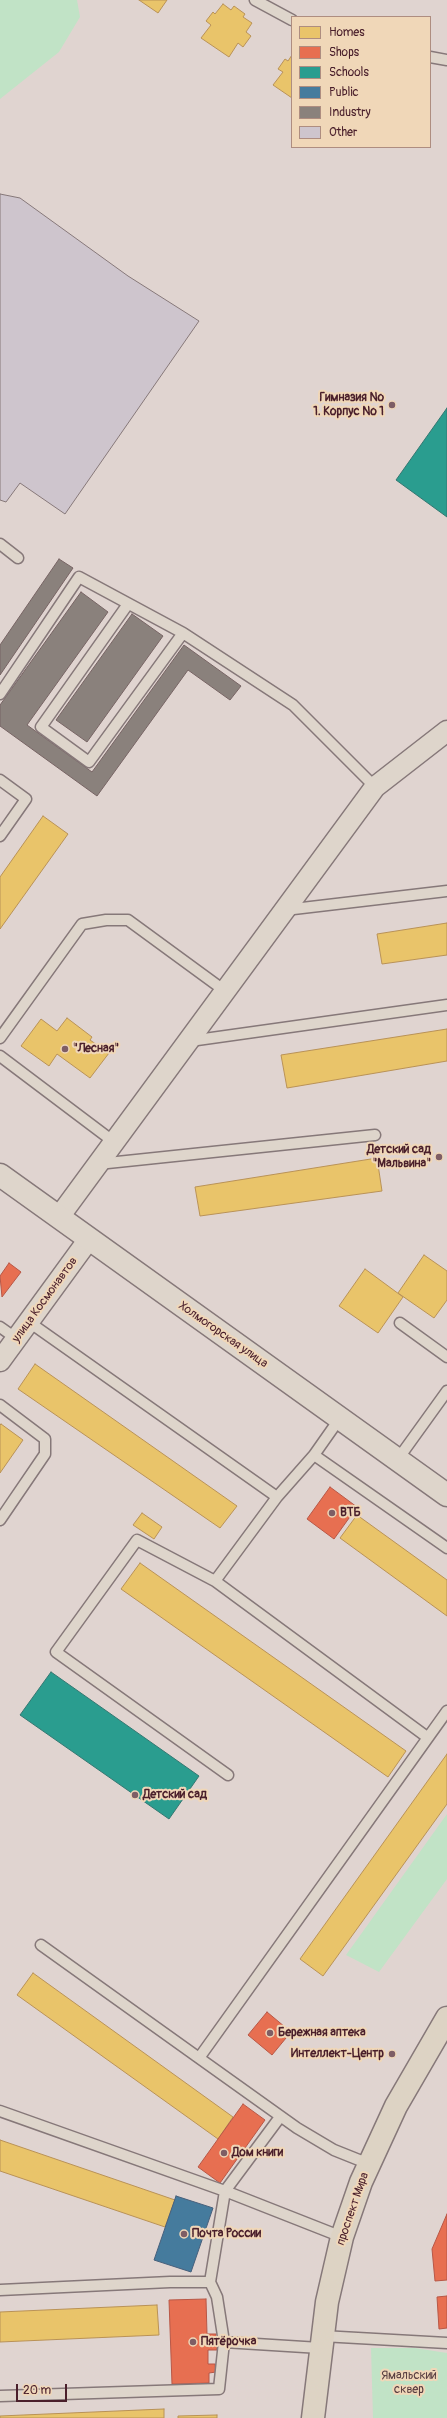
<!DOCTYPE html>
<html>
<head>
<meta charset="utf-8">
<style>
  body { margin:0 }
  #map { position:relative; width:447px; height:2418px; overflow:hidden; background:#e0d4d0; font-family:Pangolin,sans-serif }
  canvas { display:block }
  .legend { position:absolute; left:291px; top:16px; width:140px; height:132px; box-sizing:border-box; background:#f0d7b8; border:1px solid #ae8d80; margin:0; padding:5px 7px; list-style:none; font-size:12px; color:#4a1f2b }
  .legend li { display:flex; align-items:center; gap:8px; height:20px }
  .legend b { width:20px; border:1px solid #ae8d80 }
  .scale { position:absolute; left:16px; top:2384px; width:51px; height:18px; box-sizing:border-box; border:2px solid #4a1f2b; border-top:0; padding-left:5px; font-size:12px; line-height:14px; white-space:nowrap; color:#4a1f2b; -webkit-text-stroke:3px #f0d7b8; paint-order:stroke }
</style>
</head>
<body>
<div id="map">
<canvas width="447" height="2418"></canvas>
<ul class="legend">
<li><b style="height:11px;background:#e9c46a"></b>Homes</li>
<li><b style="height:11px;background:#e76f51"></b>Shops</li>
<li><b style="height:11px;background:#2a9d8f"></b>Schools</li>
<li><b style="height:11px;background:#457b9d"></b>Public</li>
<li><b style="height:11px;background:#8a817c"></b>Industry</li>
<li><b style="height:11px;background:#cec5cd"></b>Other</li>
</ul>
<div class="scale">20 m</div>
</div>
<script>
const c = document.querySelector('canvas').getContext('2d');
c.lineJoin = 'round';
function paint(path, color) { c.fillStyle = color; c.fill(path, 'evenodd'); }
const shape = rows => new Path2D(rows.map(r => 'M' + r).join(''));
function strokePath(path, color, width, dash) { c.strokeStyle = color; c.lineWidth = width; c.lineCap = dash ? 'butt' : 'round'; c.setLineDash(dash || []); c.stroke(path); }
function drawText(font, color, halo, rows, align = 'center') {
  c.font = font + ' Pangolin,sans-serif'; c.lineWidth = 4; c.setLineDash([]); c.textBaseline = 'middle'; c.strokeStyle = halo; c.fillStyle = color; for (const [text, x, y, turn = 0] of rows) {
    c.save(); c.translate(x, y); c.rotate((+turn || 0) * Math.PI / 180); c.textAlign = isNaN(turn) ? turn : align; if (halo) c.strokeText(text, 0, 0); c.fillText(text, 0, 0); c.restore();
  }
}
const green = shape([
  [0,0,77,0,80,17,59,52,0,99],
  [447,1814,447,1879,379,1972,346,1955],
  [371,2348,415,2348,447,2353,447,2418,373,2418]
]);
const homes = shape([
  [139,0,167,0,158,13,139,0],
  [223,4,231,10,234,6,245,14,243,17,252,23,246,32,251,36,243,47,238,43,229,57,201,38,211,25,206,21,213,12,215,14,223,4],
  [292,55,292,98,273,85,283,72,278,69,285,59,288,61,292,55],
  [43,816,68,834,0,929,0,877,43,816],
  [447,923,447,955,382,964,377,934,447,923],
  [67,1018,92,1037,90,1040,109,1053,90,1078,57,1054,49,1066,21,1046,41,1019,57,1031,67,1018],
  [447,1029,447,1061,287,1088,281,1055,447,1029],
  [377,1158,382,1191,200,1216,195,1187,377,1158],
  [424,1255,447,1271,447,1300,434,1318,398,1293,424,1255],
  [365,1269,403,1297,378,1333,339,1306,365,1269],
  [35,1364,237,1506,220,1528,18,1389,35,1364],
  [1,1424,23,1440,0,1473,0,1425,1,1424],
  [142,1513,162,1527,154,1539,133,1525,142,1513],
  [357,1515,447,1580,447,1616,340,1538,357,1515],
  [140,1563,406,1751,388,1777,121,1589,140,1563],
  [447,1754,447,1804,323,1976,300,1959,447,1754],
  [33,1973,233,2117,218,2139,17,1995,33,1973],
  [0,2140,175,2200,165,2227,0,2171,0,2140],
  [157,2305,159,2335,0,2342,0,2312,157,2305],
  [164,2409,164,2418,0,2418,0,2416,164,2409],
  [217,2415,217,2418,178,2418,178,2416,217,2415]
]);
const shops = shape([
  [9,1263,21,1272,2,1297,0,1276,9,1263],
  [330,1487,357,1507,334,1539,307,1519,330,1487],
  [267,2012,291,2032,272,2055,248,2035,267,2012],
  [243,2104,265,2120,220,2183,198,2167,243,2104],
  [447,2214,447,2280,435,2281,432,2249,447,2214],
  [447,2296,447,2328,439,2329,437,2297,447,2296],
  [206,2299,207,2334,216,2334,217,2350,208,2350,208,2364,215,2364,216,2372,209,2373,209,2383,172,2384,169,2300,206,2299]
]);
const schools = shape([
  [447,408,447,517,396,480,447,408],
  [51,1672,199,1776,169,1819,20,1715,51,1672]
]);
const public = shape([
  [176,2196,213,2208,191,2272,154,2260,176,2196]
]);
const industry = shape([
  [59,559,73,568,0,675,0,645,59,559],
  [81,592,108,612,27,725,92,772,184,645,241,686,230,700,188,670,97,796,0,726,0,705,81,592],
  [132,614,163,636,87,742,56,720,132,614]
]);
const building = shape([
  [0,194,20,198,128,276,199,321,65,514,20,483,6,502,0,500,0,194]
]);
const lane = shape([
  [255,0,292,20],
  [430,57,447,60],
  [0,544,18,558],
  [128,604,41,727,89,762,183,633],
  [0,694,79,577,183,633,293,705,375,787],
  [0,780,26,799,0,836],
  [285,910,447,891],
  [0,1038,82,924,106,920,128,920,225,991],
  [190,1041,447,1005],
  [0,1056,114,1142],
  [98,1164,375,1135],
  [29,1322,277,1497],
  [400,1323,447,1357],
  [0,1327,17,1339],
  [0,1405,45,1439,45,1454,0,1520],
  [314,1455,447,1548],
  [398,1459,447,1391],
  [215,1581,277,1497,314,1455,340,1418],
  [228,1775,56,1652,137,1540,215,1581,427,1737],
  [41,1945,199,2058],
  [0,2111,225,2191,342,2237],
  [369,2164,334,2150,297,2128,199,2058,447,1711],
  [0,2290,170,2282,210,2282],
  [322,2336,447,2343],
  [224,2342,320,2348],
  [0,2396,219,2389,224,2342,217,2297,210,2282,225,2191,280,2117]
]);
const street = shape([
  [59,1217,375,787,447,731],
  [0,1361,89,1239]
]);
const secondary = shape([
  [0,1175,447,1495]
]);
const primary = shape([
  [313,2418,327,2302,342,2237,361,2182,396,2106,447,2018]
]);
const markers = [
  [392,405,4,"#7e5e65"],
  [65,1049,4,"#7e5e65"],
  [439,1157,4,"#7e5e65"],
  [332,1513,4,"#7e5e65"],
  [135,1795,4,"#7e5e65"],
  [270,2033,4,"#7e5e65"],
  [392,2054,4,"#7e5e65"],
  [224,2153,4,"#7e5e65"],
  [184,2234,4,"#7e5e65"],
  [193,2342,4,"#7e5e65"]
];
const poiNames = [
  ["Гимназия №",384,398,"right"],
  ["1. Корпус № 1",384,412,"right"],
  ["\"Лесная\"",73,1049],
  ["Детский сад",431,1150,"right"],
  ["\"Мальвина\"",431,1164,"right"],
  ["ВТБ",340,1513],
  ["Детский сад",143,1795],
  ["Бережная аптека",278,2033],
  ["Интеллект-Центр",384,2054,"right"],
  ["Дом книги",232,2153],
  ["Почта России",192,2234],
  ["Пятёрочка",201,2342]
];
const streetNames = [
  ["улица Космонавтов",45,1300,-54],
  ["Холмогорская улица",223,1335,35],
  ["проспект Мира",353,2209,-71]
];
const parkNames = [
  ["Ямальский",409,2376],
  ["сквер",409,2390]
];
paint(green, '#c1e3c6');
paint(homes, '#e9c46a');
strokePath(homes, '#b99257', 1);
paint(shops, '#e76f51');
strokePath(shops, '#b85746', 1);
paint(schools, '#2a9d8f');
strokePath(schools, '#347771', 1);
paint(public, '#457b9d');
strokePath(public, '#465f7b', 1);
paint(industry, '#8a817c');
strokePath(industry, '#776464', 1);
paint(building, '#cec5cd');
strokePath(building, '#867879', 1);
strokePath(lane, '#867879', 13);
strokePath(street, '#867879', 23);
strokePath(secondary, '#867879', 25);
strokePath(primary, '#867879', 25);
strokePath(lane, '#ded5cb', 10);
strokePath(street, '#ded5cb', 20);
strokePath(secondary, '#ded5cb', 22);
strokePath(primary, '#ddd3c4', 22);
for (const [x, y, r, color] of markers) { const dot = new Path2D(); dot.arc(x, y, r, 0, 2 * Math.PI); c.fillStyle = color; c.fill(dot); strokePath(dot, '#f0d7b8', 1.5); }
drawText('bold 12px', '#4a1f2b', '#f0d7b8', poiNames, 'left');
drawText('12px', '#4a1f2b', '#f0d7b8', streetNames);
drawText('12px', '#583e41', '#f0d7b8', parkNames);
</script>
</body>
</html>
